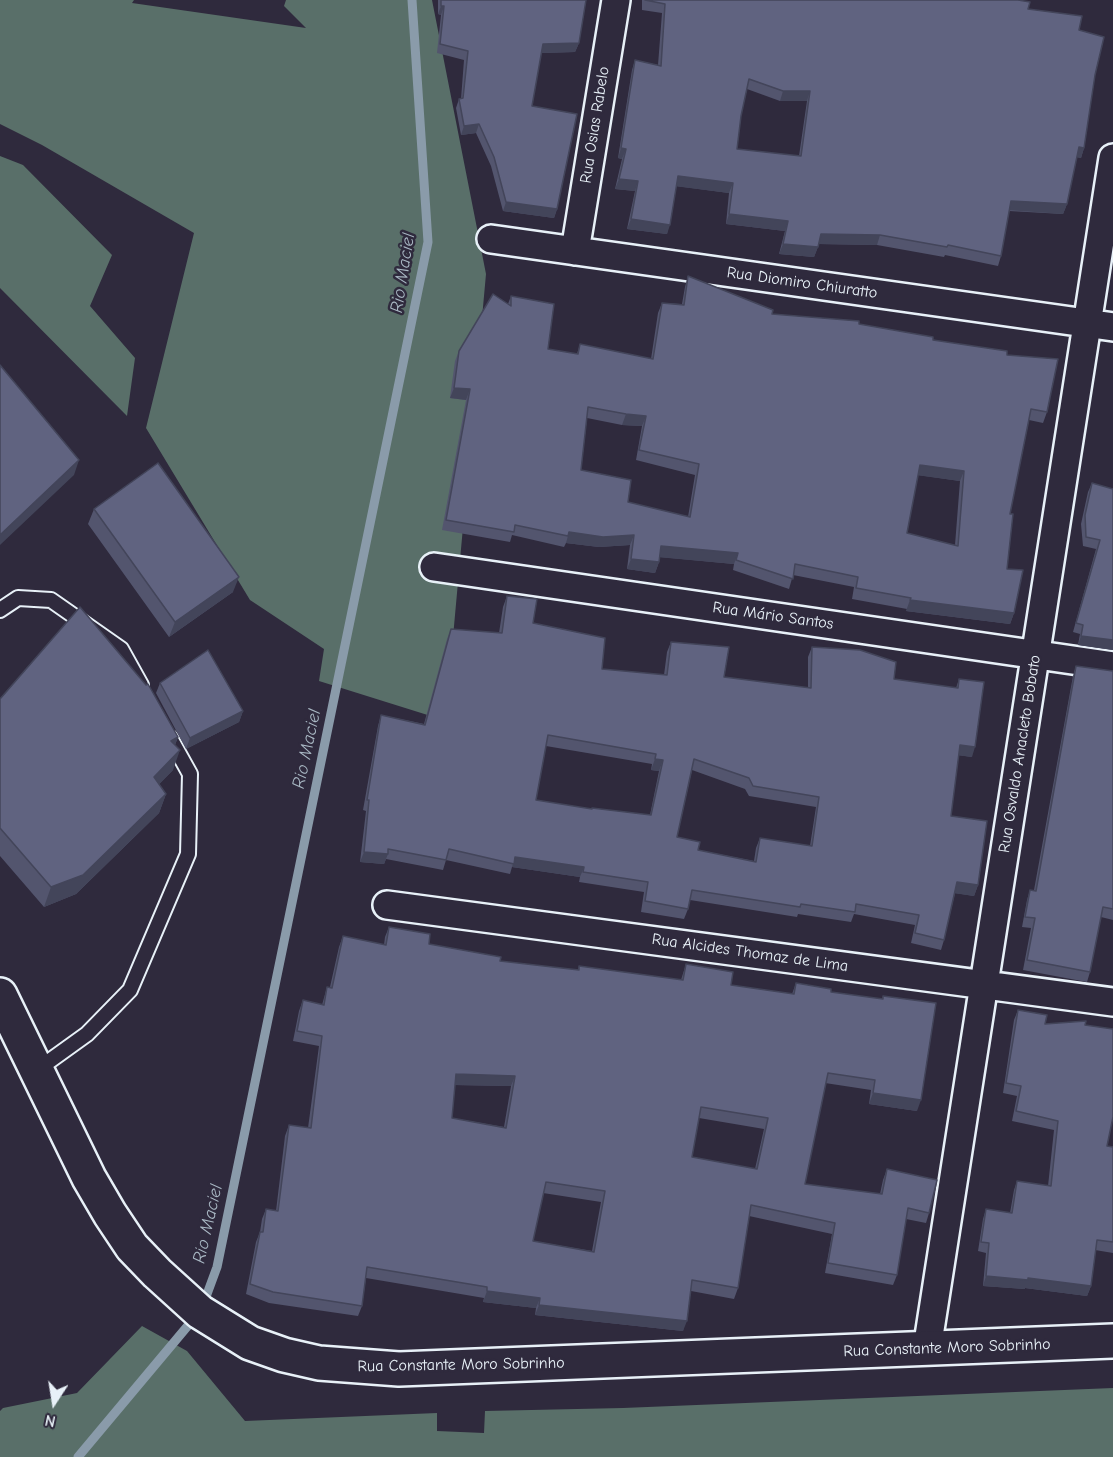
<!DOCTYPE html>
<html>
<head>
<meta charset="utf-8">
<style>
  body { margin:0 }
  #map { position:relative; width:1113px; height:1457px; overflow:hidden; background:#2f2a3d; font-family:"Comic Neue",sans-serif }
  canvas { display:block }
  .north { position:absolute; left:24px; top:1373px; width:60px; height:60px; -webkit-text-stroke:4px #2f2a3d; paint-order:stroke; rotate:192deg; font-size:16px; font-weight:700; line-height:24px; text-align:center; color:#e8f1f8 }
  .north::after { content:''; display:block; margin:auto; width:21px; height:27px; background:#e8f1f8; clip-path:polygon(50% 0,100% 100%,50% 72%,0 100%) }
</style>
</head>
<body>
<div id="map">
<canvas width="1113" height="1457"></canvas>
<div class="north">N</div>
</div>
<script>
const c = document.querySelector('canvas').getContext('2d');
c.lineJoin = 'round';
function paint(path, color) { c.fillStyle = color; c.fill(path, 'evenodd'); }
const shape = rows => new Path2D(rows.map(r => 'M' + r).join(''));
function strokePath(path, color, width, dash) { c.strokeStyle = color; c.lineWidth = width; c.lineCap = dash ? 'butt' : 'round'; c.setLineDash(dash || []); c.stroke(path); }
function drawText(font, color, halo, rows, align = 'center') {
  c.font = font + ' "Comic Neue",sans-serif'; c.lineWidth = 5; c.setLineDash([]); c.textBaseline = 'middle'; c.strokeStyle = halo; c.fillStyle = color; for (const [text, x, y, turn = 0] of rows) {
    c.save(); c.translate(x, y); c.rotate((+turn || 0) * Math.PI / 180); c.textAlign = isNaN(turn) ? turn : align; if (halo) c.strokeText(text, 0, 0); c.fillText(text, 0, 0); c.restore();
  }
}
const green = shape([
  [0,0,134,0,132,3,306,28,284,6,286,0,432,0,486,274,453,637,434,717,319,681,324,649,250,600,146,428,194,233,42,145,0,124],
  [0,156,23,165,112,255,90,306,135,358,127,416,0,288],
  [142,1326,187,1351,245,1421,437,1413,437,1431,484,1433,485,1411,623,1408,1113,1388,1113,1457,0,1457,0,1411,3,1408,77,1393]
]);
const stream = shape([
  [203,1305,217,1267,428,242,412,0],
  [78,1457,196,1316]
]);
const lane = shape([
  [0,610,18,598,51,600,121,649,141,685],
  [37,1070,87,1034,130,990,188,854,190,774,170,738]
]);
const street = shape([
  [491,239,1113,327],
  [575,251,616,0],
  [434,567,1113,666],
  [387,905,1113,1002],
  [927,1349,1113,158]
]);
const secondary = shape([
  [0,995,89,1178,110,1214,132,1247,157,1273,200,1312,250,1343,284,1355,319,1363,399,1369,1113,1341]
]);
const wall = shape([
  [438,0,586,0,579,43,575,52,541,53,532,106,557,209,554,218,503,211,491,166,476,133,461,135,456,108,459,99,461,99,464,60,437,53,441,15,438,14],
  [642,0,1018,0,1028,9,1079,30,1095,75,1084,148,1081,158,1077,157,1067,204,1063,214,1009,211,1001,256,998,266,945,255,944,257,877,245,819,244,814,257,779,254,785,231,726,224,729,193,676,186,667,234,627,229,635,191,615,189,622,159,618,158,632,70,635,60,658,65,662,13,642,10],
  [747,89,780,101,807,101,799,156,737,149,741,116],
  [688,276,772,314,859,324,1007,355,1047,412,1043,423,1029,420,1010,514,1007,569,1014,613,1010,624,906,611,907,609,852,599,854,587,793,575,789,589,733,570,734,564,660,557,659,562,655,573,627,569,630,545,599,547,566,543,564,547,512,535,510,542,442,530,466,400,450,398,455,361,459,351,508,304,511,296,548,349,577,354,580,344,651,359,658,313,662,303,682,304,685,287],
  [587,418,622,425,642,426,636,460,695,475,688,517,628,502,581,470],
  [918,475,960,481,955,545,907,533],
  [1092,483,1113,489,1113,650,1078,645,1080,634,1073,632,1096,549,1083,546,1081,524,1088,492],
  [94,509,233,592,169,637,88,524],
  [507,596,533,623,602,669,664,675,667,652,671,642,724,677,808,688,808,657,812,647,894,679,956,688,959,679,972,757,958,755,951,816,978,885,974,896,955,893,944,940,941,950,911,943,915,925,854,914,851,922,798,914,797,917,690,900,688,909,684,919,641,912,644,892,579,882,580,877,512,867,510,874,446,860,443,870,386,859,384,864,360,862,366,811,363,810,378,726,381,715,424,724,447,639,451,629,499,633,503,607],
  [546,746,652,764,651,770,659,771,650,815,592,809,536,800],
  [692,770,745,789,749,796,816,807,810,846,760,838,756,848,754,861,698,850,677,837],
  [1076,666,1113,671,1113,920,1101,917,1090,972,1087,982,1023,970,1031,928,1022,927,1027,900,1030,890,1034,890,1073,676],
  [160,683,243,711,239,722,186,749,156,693],
  [146,685,178,737,175,745,173,770,159,784,166,794,159,813,76,894,44,907,0,856,0,699],
  [389,927,429,944,500,961,578,970,579,966,681,980,686,964,731,985,792,994,796,983,831,992,882,999,883,996,917,1111,869,1104,871,1090,825,1083,805,1184,880,1194,883,1180,887,1169,929,1213,926,1223,906,1219,897,1275,893,1285,825,1273,832,1234,749,1216,738,1288,734,1299,691,1291,683,1331,535,1315,536,1308,483,1302,484,1298,366,1278,362,1306,358,1316,269,1303,246,1294,256,1242,260,1232,262,1219,266,1209,276,1211,285,1136,289,1125,308,1128,319,1046,293,1041,299,1011,303,1000,322,1005,327,987,330,987,339,947,343,936,384,945,385,937],
  [455,1085,511,1086,504,1127,452,1118],
  [699,1118,764,1129,755,1169,692,1157],
  [543,1193,601,1202,592,1251,533,1241],
  [1018,1010,1045,1024,1085,1025,1107,1146,1113,1147,1113,1253,1095,1250,1091,1286,1087,1296,1025,1288,1025,1289,983,1286,986,1253,978,1251,983,1219,986,1209,1010,1213,1014,1190,1017,1181,1048,1186,1054,1130,1012,1121,1017,1096,1003,1093,1014,1020]
]);
const shadedWall = shape([
  [441,6,444,6,441,15,438,14],
  [579,43,575,52,540,53,543,44],
  [783,91,810,91,807,101,780,101],
  [479,124,476,133,461,135,464,126],
  [1079,147,1084,148,1081,158,1075,157],
  [621,148,626,149,622,159,618,158],
  [678,176,733,183,729,193,674,186],
  [619,179,638,181,635,191,615,189],
  [1011,201,1067,204,1063,214,1007,210],
  [506,202,557,209,554,218,503,211],
  [729,214,788,221,785,231,726,224],
  [631,219,670,225,667,234,627,229],
  [821,234,880,235,877,245,817,244],
  [783,244,818,247,814,257,779,254],
  [454,388,470,389,466,400,450,398],
  [626,414,646,416,642,426,622,425],
  [79,460,74,475,0,545,0,535],
  [920,465,964,471,960,481,916,475],
  [569,532,634,535,630,545,599,547,566,543],
  [661,546,738,553,734,564,657,557],
  [631,559,659,562,655,573,627,569],
  [239,577,233,592,169,637,175,622],
  [910,600,1014,613,1010,624,906,611],
  [1081,636,1113,640,1113,650,1078,645],
  [243,711,239,722,186,749,190,738],
  [178,737,170,757,171,741],
  [960,745,975,747,972,757,956,755],
  [180,750,173,770,147,797,154,777],
  [655,759,663,760,659,771,651,770],
  [166,794,159,813,76,894,44,907,51,887],
  [364,852,388,854,384,864,360,862],
  [515,857,584,867,580,877,512,867],
  [957,882,978,885,974,896,953,893],
  [456,1074,515,1076,511,1086,452,1085],
  [873,1093,921,1100,917,1111,869,1104],
  [986,1276,1028,1278,1091,1286,1087,1296,1025,1288,1025,1289,983,1286],
  [487,1291,540,1298,536,1308,483,1302],
  [539,1305,687,1321,683,1331,535,1315]
]);
const building = shape([
  [441,0,586,0,579,43,543,44,532,106,577,114,557,209,506,202,494,157,479,124,464,126,459,99,463,98,468,51,440,44,444,6,441,6,441,0],
  [645,0,1018,0,1030,2,1028,9,1082,16,1079,30,1104,37,1095,75,1084,148,1079,147,1067,204,1011,201,1001,256,948,245,947,247,880,235,821,234,818,247,783,244,788,221,729,214,733,183,678,176,670,225,631,219,638,181,619,179,626,149,621,148,635,60,661,66,665,4,645,0],
  [749,79,783,91,810,91,801,156,737,149,741,116,749,79],
  [688,276,773,310,772,314,859,321,859,324,933,337,933,340,1007,351,1007,355,1058,359,1047,412,1031,409,1010,514,1013,514,1007,569,1023,570,1014,613,910,600,911,598,856,588,858,577,795,564,793,579,736,560,738,553,661,546,659,562,631,559,634,535,603,537,569,532,568,536,515,525,514,532,446,520,470,389,454,388,459,351,493,294,511,306,511,296,554,304,548,349,578,354,580,344,653,359,662,303,684,305,688,276],
  [588,407,626,414,646,416,639,450,699,464,690,517,628,502,631,480,581,470,588,407],
  [920,465,964,471,958,546,907,533,920,465],
  [0,365,79,460,0,535,0,365],
  [158,463,239,577,175,622,94,509,158,463],
  [1092,483,1113,489,1113,640,1081,636,1083,625,1076,623,1100,540,1086,537,1085,515,1092,483],
  [507,596,537,599,533,623,605,638,602,669,667,675,671,642,729,647,724,677,811,688,812,647,860,650,896,662,894,679,958,688,959,679,984,682,975,747,960,745,951,816,987,821,978,885,957,882,944,940,915,933,919,915,856,904,855,912,801,904,800,907,692,890,688,909,645,901,648,882,583,872,584,867,515,857,514,864,449,849,446,860,388,849,388,854,364,852,369,800,367,800,381,715,425,725,451,629,502,633,507,596],
  [548,735,656,754,655,759,663,760,651,815,592,808,592,809,536,800,548,735],
  [694,759,749,778,753,786,819,797,812,846,760,838,756,862,698,850,700,842,677,837,694,759],
  [80,607,146,685,148,684,178,737,171,741,180,750,154,777,166,794,83,875,51,887,0,828,0,699,80,607],
  [208,650,243,711,190,738,160,683,208,650],
  [1076,666,1113,671,1113,909,1103,907,1090,972,1027,960,1035,918,1025,917,1030,890,1036,891,1076,666],
  [389,927,430,934,429,944,501,957,500,961,579,970,579,966,683,980,686,964,733,972,731,985,794,994,796,983,831,989,831,992,883,999,883,996,936,1003,921,1100,873,1093,875,1080,828,1073,805,1184,882,1194,887,1169,937,1180,929,1213,908,1208,897,1275,828,1263,835,1223,751,1205,738,1288,692,1280,687,1321,539,1305,540,1298,487,1291,487,1287,367,1267,362,1306,273,1292,250,1284,260,1232,263,1232,266,1209,278,1211,289,1125,311,1128,322,1036,297,1031,303,1000,324,1005,327,987,332,988,343,936,386,945,389,927],
  [456,1074,515,1076,506,1128,452,1118,456,1074],
  [701,1107,768,1118,757,1169,692,1157,701,1107],
  [546,1182,605,1191,594,1252,533,1241,546,1182],
  [1018,1010,1047,1015,1045,1024,1086,1021,1085,1025,1113,1029,1113,1117,1107,1146,1113,1147,1113,1242,1097,1240,1091,1286,1028,1278,1028,1280,986,1276,989,1243,981,1242,986,1209,1012,1213,1017,1181,1051,1186,1058,1121,1016,1111,1021,1086,1006,1083,1018,1010]
]);
const streetNames = [
  ["Rua Osias Rabelo",595,125,-81],
  ["Rua Diomiro Chiuratto",802,283,8],
  ["Rua Mário Santos",773,616,8],
  ["Rua Osvaldo Anacleto Bobato",1020,754,-81],
  ["Rua Alcides Thomaz de Lima",750,953,8],
  ["Rua Constante Moro Sobrinho",947,1348,-2],
  ["Rua Constante Moro Sobrinho",461,1365,-1]
];
const waterNames = [
  ["Rio Maciel",403,273,-81],
  ["Rio Maciel",307,749,-78],
  ["Rio Maciel",208,1224,-77]
];
paint(green, '#596f69');
strokePath(stream, '#8a9baa', 9);
strokePath(lane, '#e8f1f8', 18);
strokePath(street, '#e8f1f8', 32);
strokePath(secondary, '#e8f1f8', 38);
strokePath(lane, '#2f2a3d', 14);
strokePath(street, '#2f2a3d', 27);
strokePath(secondary, '#2f2a3d', 33);
paint(wall, '#53556e');
paint(shadedWall, '#43455a');
paint(building, '#606380');
strokePath(building, '#43455a', 1.5);
drawText('16px', '#e8f1f8', '#2f2a3d', streetNames);
drawText('italic 18px', '#a9b8c4', '#2f2a3d', waterNames);
</script>
</body>
</html>
